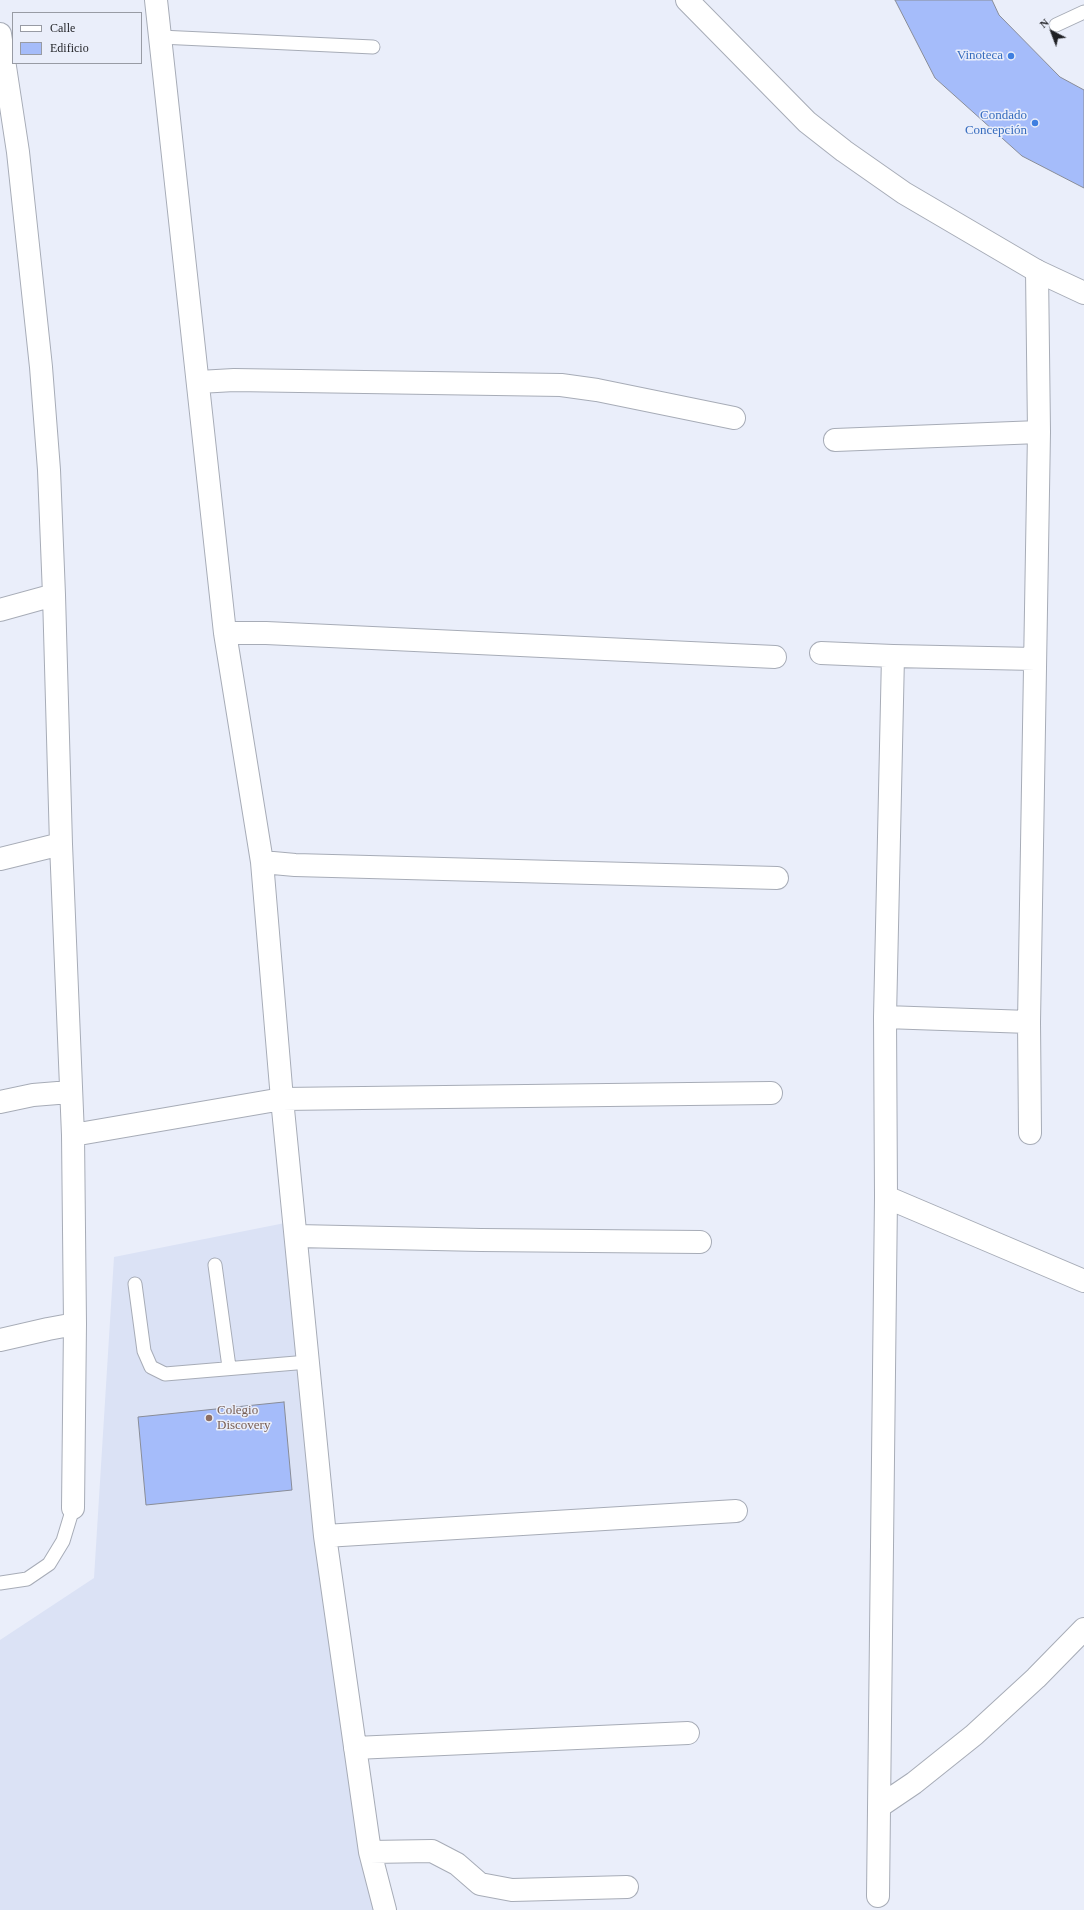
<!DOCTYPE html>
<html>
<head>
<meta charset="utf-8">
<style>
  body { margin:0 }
  #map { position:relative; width:1084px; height:1910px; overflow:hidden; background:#eaeefa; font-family:"Times New Roman",serif }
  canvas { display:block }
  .legend { position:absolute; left:12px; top:12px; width:130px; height:52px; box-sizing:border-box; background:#eaeefa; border:1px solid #989ba4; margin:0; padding:5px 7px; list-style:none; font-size:12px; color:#1e1f23 }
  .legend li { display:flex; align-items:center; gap:8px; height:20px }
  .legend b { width:20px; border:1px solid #989ba4 }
  .north { position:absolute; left:1032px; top:12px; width:40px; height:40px; -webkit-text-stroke:3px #eaeefa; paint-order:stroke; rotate:318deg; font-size:11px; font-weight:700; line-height:16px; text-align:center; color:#1e1f23 }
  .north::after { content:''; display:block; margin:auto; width:14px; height:18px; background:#1e1f23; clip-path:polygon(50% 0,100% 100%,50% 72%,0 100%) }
</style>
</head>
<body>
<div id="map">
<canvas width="1084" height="1910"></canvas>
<ul class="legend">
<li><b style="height:5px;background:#fff"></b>Calle</li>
<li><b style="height:11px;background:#a5bcfa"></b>Edificio</li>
</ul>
<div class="north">N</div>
</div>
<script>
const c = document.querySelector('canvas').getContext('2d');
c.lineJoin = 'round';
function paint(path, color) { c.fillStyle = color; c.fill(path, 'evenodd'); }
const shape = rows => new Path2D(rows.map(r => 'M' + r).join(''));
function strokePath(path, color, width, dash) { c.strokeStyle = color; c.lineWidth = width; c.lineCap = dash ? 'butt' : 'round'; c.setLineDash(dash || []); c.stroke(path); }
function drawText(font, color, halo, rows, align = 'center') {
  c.font = font + ' "Times New Roman",serif'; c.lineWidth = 3; c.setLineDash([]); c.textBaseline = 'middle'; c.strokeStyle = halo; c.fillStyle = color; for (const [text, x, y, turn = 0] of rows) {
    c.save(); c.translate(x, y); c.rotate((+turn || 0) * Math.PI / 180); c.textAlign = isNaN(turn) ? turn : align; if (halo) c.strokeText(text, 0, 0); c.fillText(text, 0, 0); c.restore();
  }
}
const built = shape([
  [295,1221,381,1910,0,1910,0,1640,94,1578,114,1257]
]);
const building = shape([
  [895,0,992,0,999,15,1060,77,1084,90,1084,188,1022,156,935,78,895,0],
  [284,1402,292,1490,146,1505,138,1417,284,1402]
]);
const service = shape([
  [1056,25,1084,12],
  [160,37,373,47],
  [215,1265,229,1367],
  [135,1284,144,1351,151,1367,165,1374,308,1362],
  [0,1583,27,1579,49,1564,63,1541,73,1508]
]);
const minor = shape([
  [156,0,225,633,262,862,282,1099,325,1536,370,1852,385,1910],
  [0,34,18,152,41,367,49,470,54,595,61,844,73,1135,75,1324,73,1508],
  [199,382,234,380,561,385,597,390,734,418],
  [835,440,1039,432],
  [0,610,54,595],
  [225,633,266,633,775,657],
  [821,653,893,656,1035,659],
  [0,859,61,844],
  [262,862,295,865,777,878],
  [885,1017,1029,1022],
  [0,1102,33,1095,70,1092],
  [1030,1133,1029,1022,1039,432,1037,271],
  [73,1135,282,1099,771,1093],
  [886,1197,1084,1281],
  [297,1236,481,1240,700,1242],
  [0,1340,48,1329,75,1324],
  [325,1536,736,1511],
  [355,1748,688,1733],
  [880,1806,914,1783,974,1735,1036,1678,1084,1629],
  [370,1852,432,1851,457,1864,480,1884,512,1890,627,1887],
  [878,1896,886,1197,885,1017,893,656]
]);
const tertiary = shape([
  [687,0,807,122,844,151,904,193,1037,271,1084,293]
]);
const markers = [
  [1011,56,4,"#3f7fe0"],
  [1035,123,4,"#3f7fe0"],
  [209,1418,4,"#8d6e63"]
];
const shopNames = [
  ["Vinoteca",1003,56],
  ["Condado",1027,116],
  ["Concepción",1027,131]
];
const educationNames = [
  ["Colegio",217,1411],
  ["Discovery",217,1426]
];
paint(built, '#dbe2f5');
paint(building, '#a5bcfa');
strokePath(building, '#898d98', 1);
strokePath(service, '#a7acb7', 15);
strokePath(minor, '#a7acb7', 24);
strokePath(tertiary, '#a7acb7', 24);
strokePath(service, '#fff', 13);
strokePath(minor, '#fff', 22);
strokePath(tertiary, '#fff', 22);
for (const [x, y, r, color] of markers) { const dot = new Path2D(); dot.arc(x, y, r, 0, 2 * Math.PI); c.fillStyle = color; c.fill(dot); strokePath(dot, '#eaeefa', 1.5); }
drawText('13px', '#366cbe', '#eaeefa', shopNames, 'right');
drawText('13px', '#785e54', '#eaeefa', educationNames, 'left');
</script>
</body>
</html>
